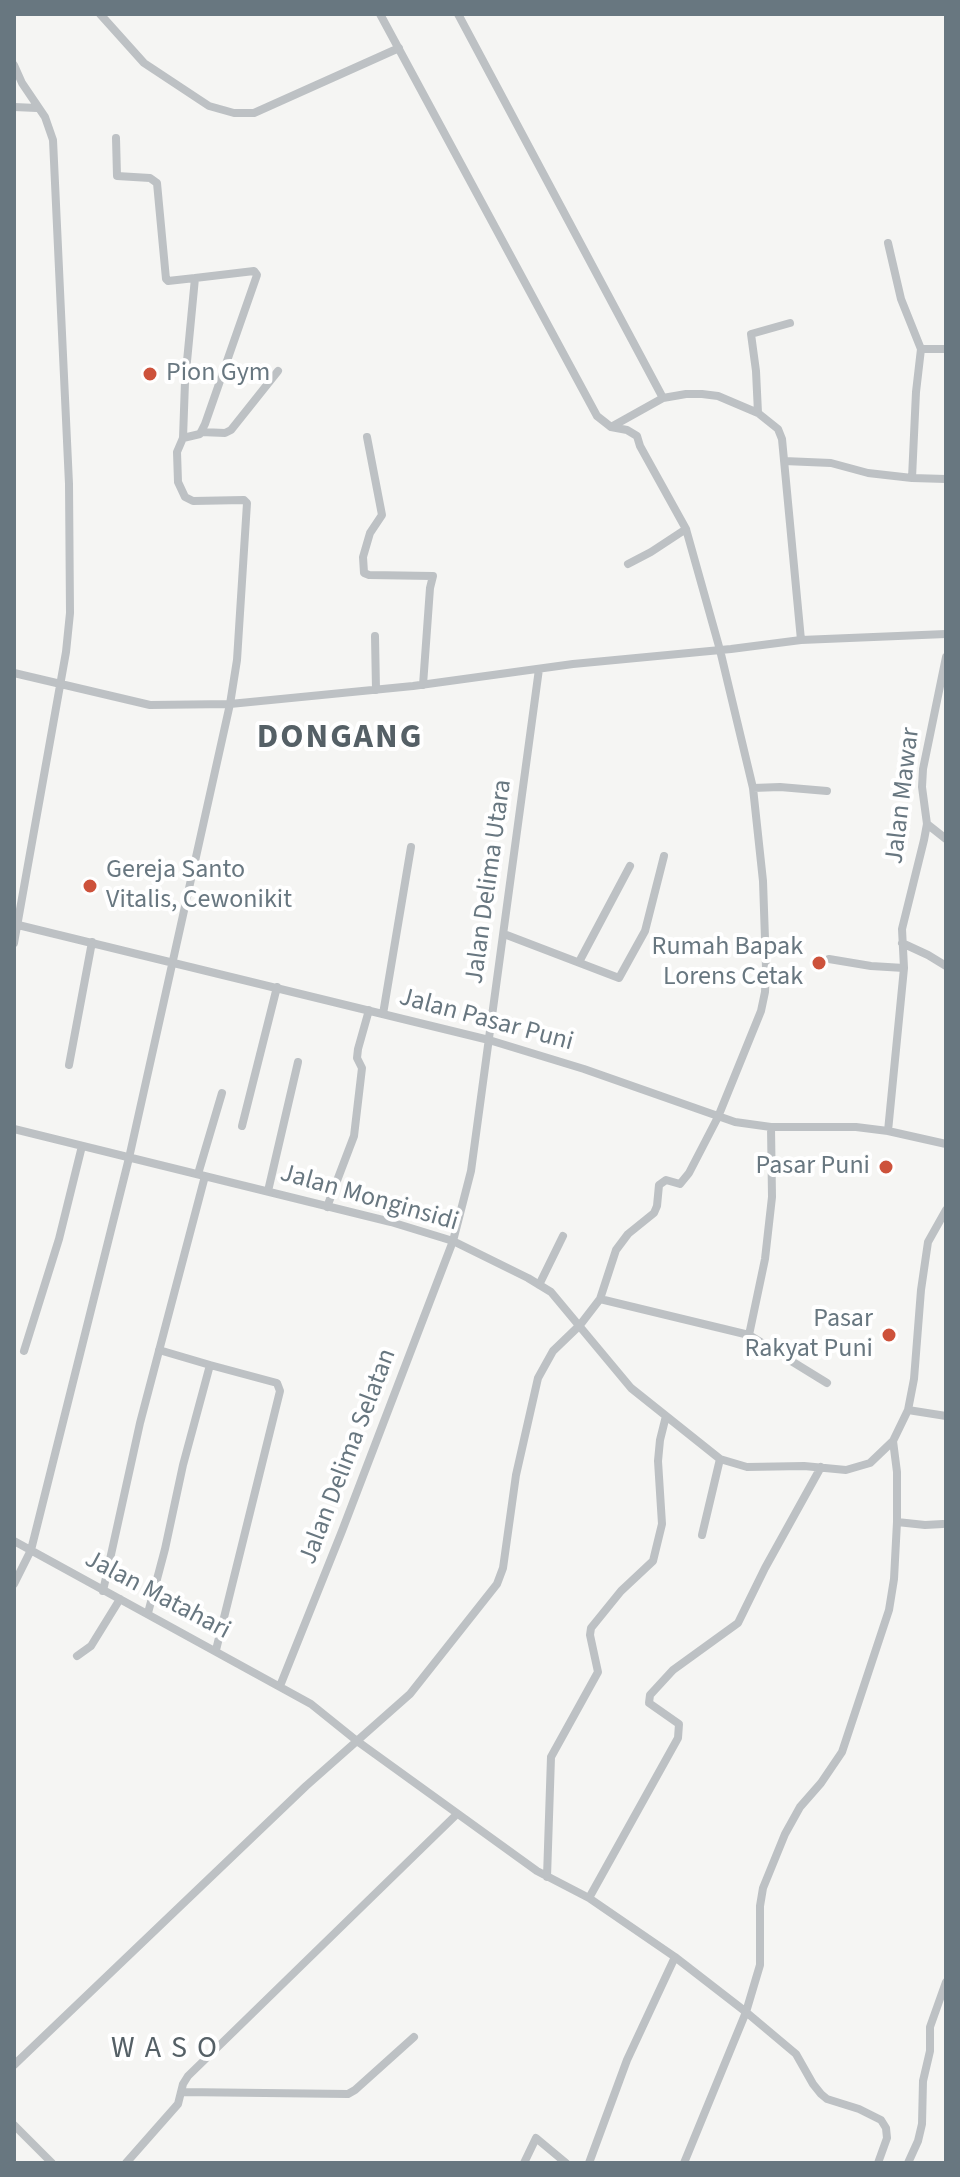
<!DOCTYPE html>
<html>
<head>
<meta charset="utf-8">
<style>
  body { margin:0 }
  #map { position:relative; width:960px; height:2177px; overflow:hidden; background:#f5f5f3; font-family:"Source Sans 3",sans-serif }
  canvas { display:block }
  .frame { position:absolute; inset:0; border:16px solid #687780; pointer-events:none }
</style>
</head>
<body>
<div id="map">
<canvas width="960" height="2177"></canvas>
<div class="frame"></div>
</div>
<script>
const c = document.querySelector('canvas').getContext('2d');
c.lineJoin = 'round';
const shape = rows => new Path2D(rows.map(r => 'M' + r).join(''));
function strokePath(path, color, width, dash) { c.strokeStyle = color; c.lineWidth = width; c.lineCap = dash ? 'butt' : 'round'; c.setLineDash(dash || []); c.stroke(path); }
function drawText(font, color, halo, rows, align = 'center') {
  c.font = font + ' "Source Sans 3",sans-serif'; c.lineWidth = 8; c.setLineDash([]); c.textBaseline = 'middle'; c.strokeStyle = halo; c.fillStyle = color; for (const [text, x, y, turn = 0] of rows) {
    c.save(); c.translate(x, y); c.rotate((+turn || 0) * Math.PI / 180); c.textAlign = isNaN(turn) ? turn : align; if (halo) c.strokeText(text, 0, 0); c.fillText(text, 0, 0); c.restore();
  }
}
const minor = shape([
  [100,14,144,63,209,106,234,113,254,113,399,48],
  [380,14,597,416,611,427,663,398,686,394,702,394,718,396,758,413,778,429,782,439,801,640],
  [458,14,663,398],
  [14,65,22,83,45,117,53,140,69,484,70,613,66,652,14,943],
  [14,107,37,108],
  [888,243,901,299,921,349,946,349],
  [921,349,916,392,912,478,946,479],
  [758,413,756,371,751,334,790,323],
  [201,432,225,433,231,430,278,371],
  [367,437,382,515,370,533,363,557,364,573,369,575,433,576,430,588,423,685],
  [183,438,200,434,205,424,257,275,254,271,195,278],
  [784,461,831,463,868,473,912,478],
  [628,564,651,552,686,529],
  [375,636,376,690],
  [14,673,150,705,230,704,413,686,573,664,731,649,801,640,946,634],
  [753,788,780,787,827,791],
  [927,824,946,839],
  [14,924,489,1040,584,1069,735,1122,771,1127,856,1127,888,1131,946,1144],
  [504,934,619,978,645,931,664,856],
  [902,943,928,955,946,966],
  [829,959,871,966,904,968],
  [579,962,630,866],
  [383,1014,411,847],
  [69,1065,92,942],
  [242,1126,277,987],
  [14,1129,391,1222,453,1241,528,1278,551,1292,631,1388,720,1459,747,1467,804,1466,846,1470,870,1463,893,1441,908,1410,914,1379,921,1290,928,1242,946,1210],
  [888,1131,904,968,902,929,924,840,927,824,922,787,923,769,946,657],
  [198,1174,222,1093],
  [268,1191,298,1062],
  [327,1207,354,1136,362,1068,357,1058,358,1049,369,1010],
  [539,1285,563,1236],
  [600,1299,749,1335,827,1383],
  [749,1335,765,1259,772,1197,771,1127],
  [24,1351,59,1239,82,1146],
  [210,1365,277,1383,280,1391,216,1650],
  [908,1410,946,1416],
  [897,1522,925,1525,943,1524],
  [702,1535,720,1459],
  [14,1541,311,1704,357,1741,537,1871,589,1898,675,1957,746,2012,796,2054,813,2084,821,2094,827,2099,859,2109,881,2120,886,2128,887,2138,878,2163],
  [14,1584,31,1550,129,1158,230,704,237,660,247,503,244,500,193,501,185,497,178,482,177,452,183,438,185,382,195,278,168,281,166,279,157,183,150,178,117,176,116,138],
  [103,1591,140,1423,205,1176],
  [148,1613,165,1549,183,1465,210,1365,159,1350],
  [77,1656,91,1646,120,1599],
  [280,1686,342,1531,453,1241,471,1171,539,669],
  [547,1877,551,1757,598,1672,590,1635,591,1628,621,1591,653,1561,662,1524,658,1461,660,1440,666,1416],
  [589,1898,678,1738,679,1724,649,1703,650,1695,673,1670,738,1623,765,1568,821,1467],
  [14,2065,306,1786,410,1694,497,1584,503,1568,516,1475,538,1378,553,1351,580,1325,600,1299,616,1250,628,1234,654,1213,657,1206,659,1185,666,1180,680,1184,689,1173,718,1117,761,1011,765,992,766,968,763,881,753,788,720,650,686,529,640,446,637,436,627,430,611,427],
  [181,2092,348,2094,355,2090,414,2037],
  [14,2125,52,2163],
  [126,2163,178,2104,183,2084,188,2076,457,1814],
  [524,2163,536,2138,566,2163],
  [589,2163,627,2060,675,1957],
  [684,2163,746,2012,760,1965,760,1906,763,1888,785,1834,800,1807,821,1783,842,1752,889,1610,894,1579,897,1522,897,1472,893,1441],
  [908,2163,918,2141,922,2124,923,2081,930,2051,930,2027,946,1982]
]);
const markers = [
  [150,374,8,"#cd523b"],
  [90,886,8,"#cd523b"],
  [819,963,8,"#cd523b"],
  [886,1167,8,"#cd523b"],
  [889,1335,8,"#cd523b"]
];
const poiNames = [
  ["Pion Gym",166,374,"left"],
  ["Gereja Santo",106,871,"left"],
  ["Vitalis, Cewonikit",106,901,"left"],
  ["Rumah Bapak",803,948],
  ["Lorens Cetak",803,978],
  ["Pasar Puni",870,1167],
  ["Pasar",873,1320],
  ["Rakyat Puni",873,1350]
];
const streetNames = [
  ["Jalan Mawar",904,796,-83],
  ["Jalan Delima Utara",490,882,-82],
  ["Jalan Pasar Puni",486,1021,15],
  ["Jalan Monginsidi",369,1199,16],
  ["Jalan Delima Selatan",349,1457,-69],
  ["Jalan Matahari",157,1596,28]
];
const quarterNames = [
  ["W A S O",165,2050]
];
const districtNames = [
  ["DONGANG",340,740]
];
strokePath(minor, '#bdc1c4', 8);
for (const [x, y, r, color] of markers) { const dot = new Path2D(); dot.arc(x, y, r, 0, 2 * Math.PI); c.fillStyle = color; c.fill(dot); strokePath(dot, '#fff', 3); }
drawText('26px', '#687780', '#fff', poiNames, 'right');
drawText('26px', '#687780', '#fff', streetNames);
c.letterSpacing = '2px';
drawText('30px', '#556066', '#fff', quarterNames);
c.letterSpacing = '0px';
c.letterSpacing = '2px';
drawText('bold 34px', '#556066', '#fff', districtNames);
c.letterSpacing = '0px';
</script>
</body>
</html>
